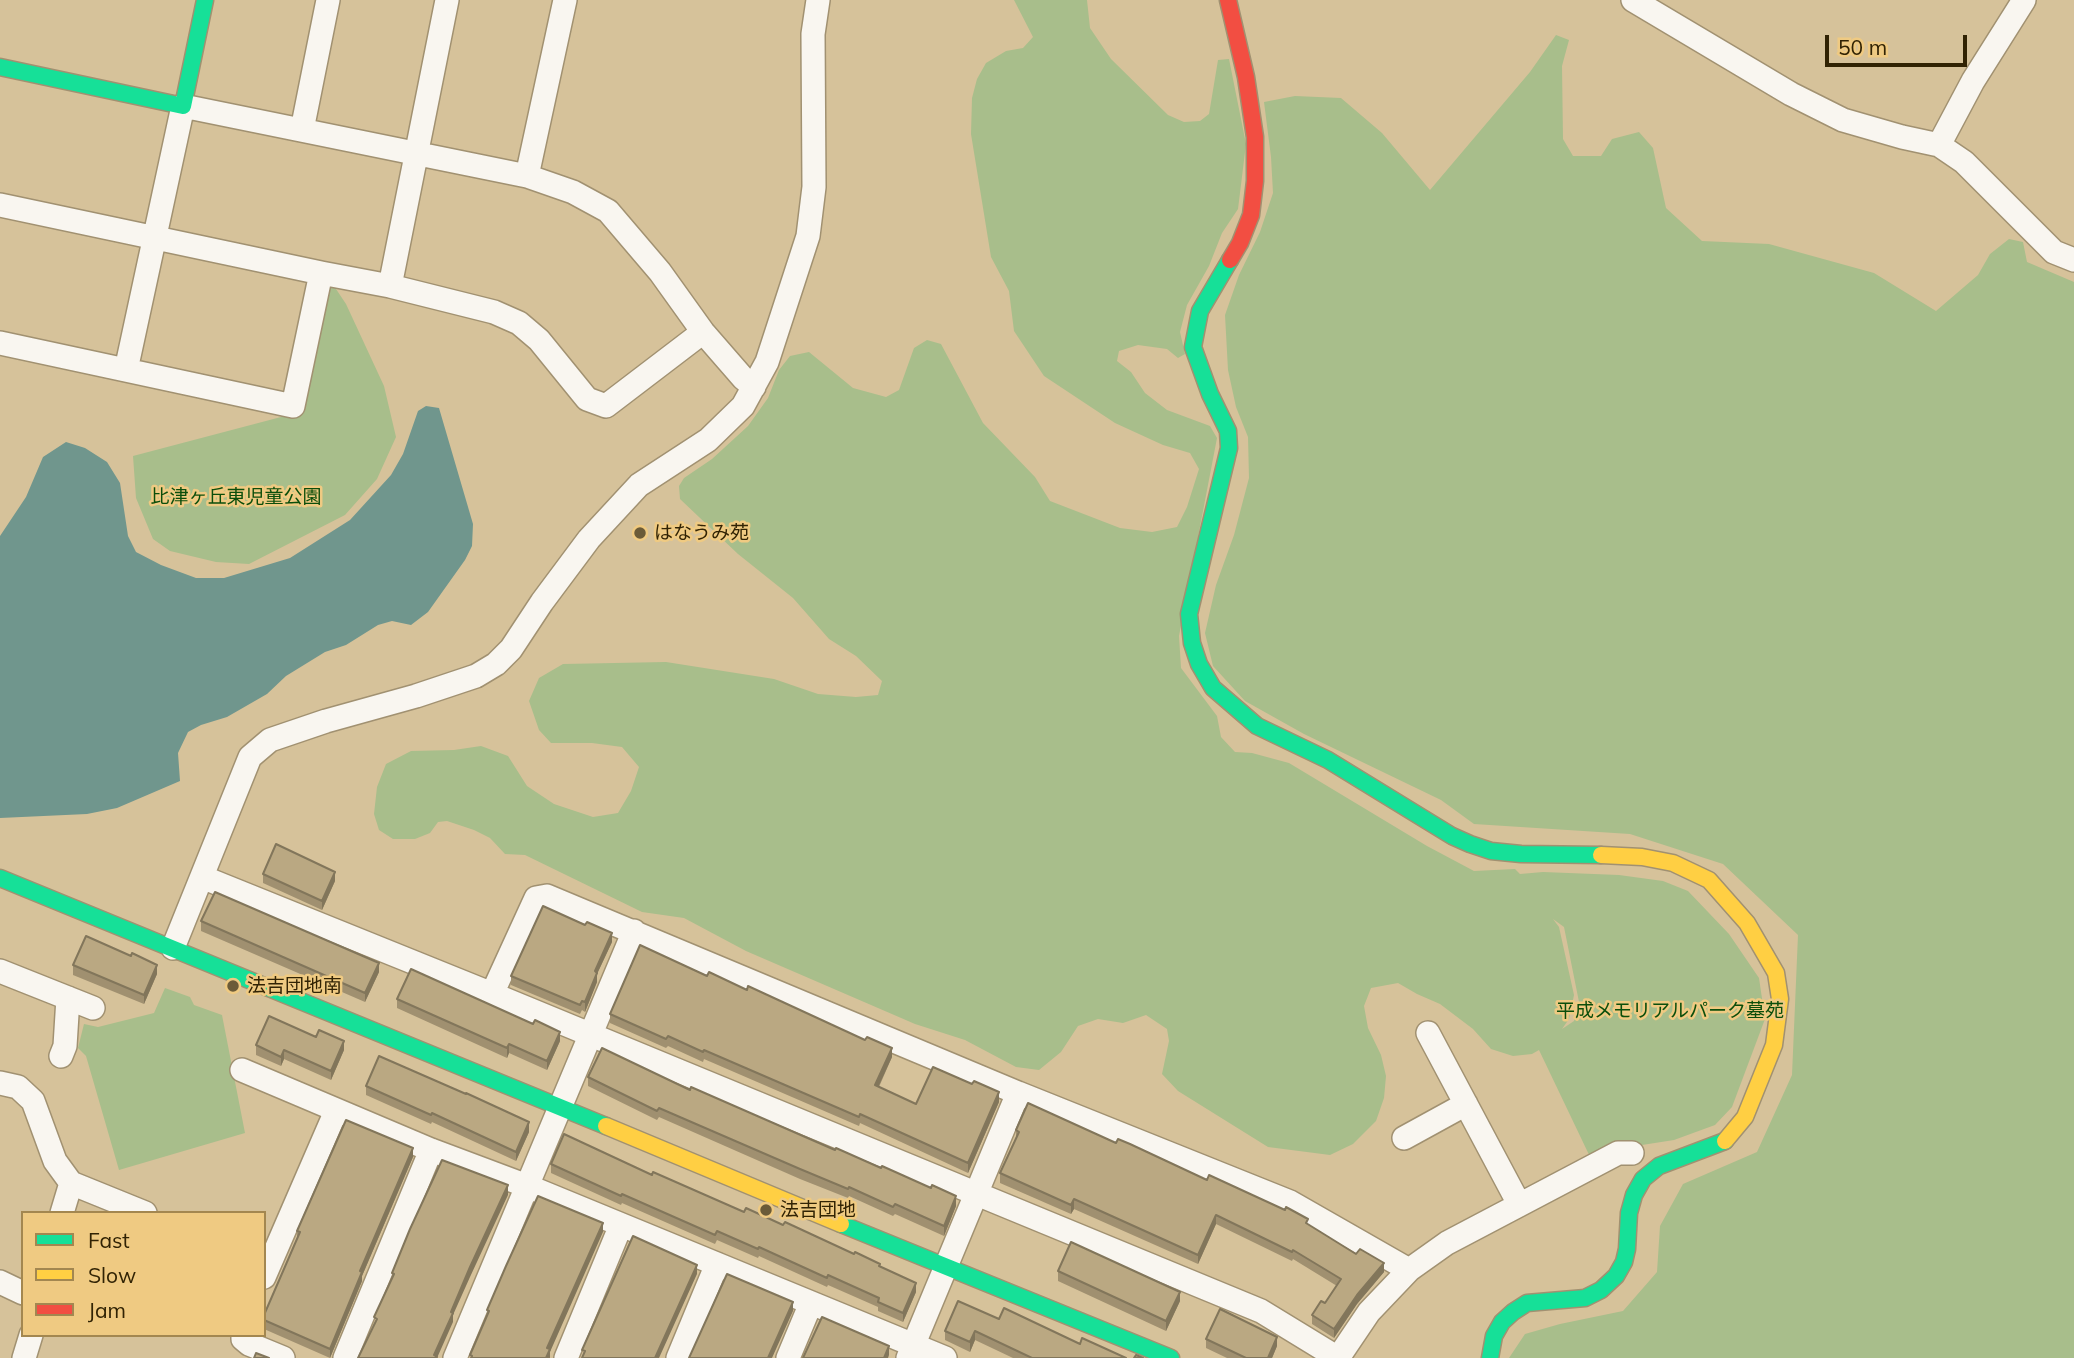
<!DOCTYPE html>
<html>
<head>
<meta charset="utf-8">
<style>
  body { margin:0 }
  #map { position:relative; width:2074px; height:1358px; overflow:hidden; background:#d6c29a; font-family:Mulish,sans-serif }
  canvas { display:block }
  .legend { position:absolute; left:21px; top:1211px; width:245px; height:126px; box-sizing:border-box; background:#efca82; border:2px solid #a38750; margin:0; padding:9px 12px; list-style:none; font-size:21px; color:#312304 }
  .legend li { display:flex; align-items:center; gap:14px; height:35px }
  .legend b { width:35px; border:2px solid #a38750 }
  .scale { position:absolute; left:1825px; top:35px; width:142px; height:32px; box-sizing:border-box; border:4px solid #312304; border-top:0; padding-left:9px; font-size:21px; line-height:24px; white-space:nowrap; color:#312304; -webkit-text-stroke:5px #efca82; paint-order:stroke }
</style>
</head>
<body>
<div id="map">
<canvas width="2074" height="1358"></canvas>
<ul class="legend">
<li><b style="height:9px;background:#16e098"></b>Fast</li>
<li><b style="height:9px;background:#ffcf43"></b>Slow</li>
<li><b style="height:9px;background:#f24e42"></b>Jam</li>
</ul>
<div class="scale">50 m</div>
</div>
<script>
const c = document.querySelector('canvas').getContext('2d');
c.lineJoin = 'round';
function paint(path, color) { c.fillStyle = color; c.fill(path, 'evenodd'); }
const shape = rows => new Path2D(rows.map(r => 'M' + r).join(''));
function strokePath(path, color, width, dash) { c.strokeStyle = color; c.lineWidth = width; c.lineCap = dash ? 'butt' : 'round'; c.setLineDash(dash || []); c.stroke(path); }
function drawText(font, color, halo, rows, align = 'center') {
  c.font = font + ' Mulish,"Noto Sans JP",sans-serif'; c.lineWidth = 5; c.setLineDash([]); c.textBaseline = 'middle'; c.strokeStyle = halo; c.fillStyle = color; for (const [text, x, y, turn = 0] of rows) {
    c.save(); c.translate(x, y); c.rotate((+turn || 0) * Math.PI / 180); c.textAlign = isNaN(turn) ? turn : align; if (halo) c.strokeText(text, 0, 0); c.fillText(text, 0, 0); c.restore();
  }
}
const green = shape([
  [1014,0,1087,0,1090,28,1111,59,1168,115,1184,122,1200,121,1209,114,1218,60,1229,59,1246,144,1238,209,1222,233,1209,266,1187,305,1180,332,1185,354,1178,358,1167,349,1138,345,1119,351,1117,361,1131,372,1145,393,1167,410,1210,426,1217,438,1179,636,1181,668,1217,716,1221,737,1235,752,1252,753,1289,763,1427,846,1474,871,1515,869,1520,874,1543,872,1619,875,1663,881,1688,891,1729,934,1759,978,1765,1019,1732,1107,1715,1125,1674,1140,1642,1145,1592,1161,1539,1050,1532,1054,1513,1056,1491,1049,1473,1029,1440,1004,1417,994,1398,983,1371,988,1364,1006,1368,1028,1381,1055,1386,1076,1384,1098,1376,1121,1353,1144,1330,1155,1268,1147,1178,1091,1162,1074,1169,1041,1167,1029,1146,1015,1123,1023,1098,1019,1078,1026,1061,1052,1039,1070,1016,1067,965,1040,915,1024,746,951,684,918,642,912,525,855,505,854,490,838,474,830,447,821,438,822,430,833,415,839,393,839,379,830,374,814,377,787,386,764,411,751,454,750,481,746,508,756,527,786,554,804,593,817,618,813,631,791,639,767,622,747,592,743,551,743,539,730,529,701,539,678,563,664,666,662,774,679,818,694,856,697,878,695,882,681,856,656,829,639,793,598,738,554,680,499,679,486,684,478,712,459,748,426,768,398,779,370,790,356,809,352,853,388,886,397,899,390,914,348,927,340,941,344,983,423,1035,477,1050,501,1120,528,1152,532,1177,527,1187,507,1199,469,1190,453,1163,445,1115,423,1044,376,1014,331,1009,291,991,257,971,134,972,98,977,79,986,63,1006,51,1023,48,1033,37],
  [1553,919,1564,927,1579,1002,1574,1021,1562,1029,1569,1019,1574,995,1559,927],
  [1556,35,1569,40,1562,66,1563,139,1573,156,1601,156,1612,139,1639,132,1653,148,1666,208,1702,241,1769,244,1874,273,1936,311,1978,275,1990,254,2009,239,2023,242,2027,262,2074,282,2074,1358,1509,1358,1525,1334,1560,1324,1623,1311,1657,1272,1660,1226,1683,1184,1757,1152,1792,1075,1798,935,1723,864,1630,834,1474,824,1441,800,1304,734,1245,701,1213,666,1205,633,1216,585,1234,535,1249,478,1248,437,1236,407,1228,370,1225,315,1239,275,1260,232,1273,193,1271,157,1264,102,1295,96,1341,98,1382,133,1430,190,1530,72],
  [334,286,346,304,384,386,396,437,377,479,345,515,249,564,216,562,170,551,153,539,136,498,133,456,300,412,326,291],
  [165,988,190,997,194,1005,222,1015,245,1133,119,1170,86,1056,78,1048,84,1024,98,1027,154,1013]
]);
const water = shape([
  [426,406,439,408,473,524,472,546,465,560,428,612,411,625,392,621,378,625,346,645,325,652,286,676,267,694,227,717,201,725,188,732,178,753,180,781,117,808,87,814,0,818,0,536,26,497,43,457,66,442,85,448,107,462,120,483,128,536,136,552,161,565,196,578,224,578,290,558,350,520,391,475,403,454,418,411]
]);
const street = shape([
  [1633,0,1791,94,1843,120,1902,137,1939,145,1964,162,2054,252,2074,260],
  [302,130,328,0],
  [1939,145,1973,81,2024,0],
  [527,176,565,0],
  [0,205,321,273],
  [390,286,447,0],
  [0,343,293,406,321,273,390,286,494,312,519,323,539,340,587,399,606,406,703,332],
  [126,370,183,106,527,176,573,192,608,211,660,272,703,332,743,378,754,387],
  [202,877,492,994,536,898,547,896,1018,1093],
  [173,948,250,757,270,740,326,721,416,696,476,676,496,664,511,649,542,602,589,539,639,485,708,440,743,406,767,362,808,236,814,187,813,34,818,0],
  [0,971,93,1008],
  [492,994,1261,1311,1338,1358],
  [1428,1033,1519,1204],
  [61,1056,65,1046,68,998],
  [242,1070,431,1150,527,1186,945,1358],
  [0,1083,18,1087,33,1101,55,1161,71,1183,145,1213],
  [1404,1138,1466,1104],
  [62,1213,71,1183],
  [264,1277,336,1111],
  [0,1282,23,1293],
  [243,1335,243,1339,249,1344,283,1358],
  [24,1358,31,1335],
  [345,1358,431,1150],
  [455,1358,634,931],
  [566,1358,621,1225],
  [678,1358,717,1264],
  [788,1358,811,1303],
  [908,1358,1018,1093,1290,1202,1409,1270],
  [1338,1358,1369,1312,1409,1270,1447,1243,1618,1153,1632,1153]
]);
const fast = shape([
  [0,67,183,106,205,0],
  [1230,260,1200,311,1193,347,1210,394,1228,431,1229,448,1189,614,1192,643,1199,664,1213,688,1257,726,1328,760,1452,836,1470,844,1491,851,1521,854,1601,855],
  [0,878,606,1126],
  [841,1224,1171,1358],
  [1490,1358,1494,1336,1502,1322,1513,1312,1527,1303,1585,1298,1601,1290,1616,1276,1624,1262,1627,1249,1629,1213,1634,1195,1643,1179,1659,1166,1725,1141]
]);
const slow = shape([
  [1601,855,1642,857,1673,863,1709,880,1747,923,1776,973,1780,999,1774,1045,1745,1117,1725,1141],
  [606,1126,841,1224]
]);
const jam = shape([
  [1228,0,1246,77,1255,137,1255,181,1251,215,1240,243,1230,260]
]);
const wall = shape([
  [263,874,335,881,322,910,263,883],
  [201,921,379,972,365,1002,201,931],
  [612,942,597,974,597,982,585,1012,582,1010,580,1014,511,985,511,976],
  [73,965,157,974,144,1004,73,975],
  [707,976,892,1057,879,1087,916,1104,999,1102,968,1173,860,1123,859,1126,704,1059,703,1062,668,1046,666,1048,610,1023,610,1014],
  [397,999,560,1041,547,1070,509,1053,507,1058,397,1008],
  [256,1045,344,1050,331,1080,284,1059,281,1066,256,1055],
  [588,1077,690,1090,956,1206,944,1236,895,1214,893,1216,849,1196,848,1198,800,1179,659,1117,657,1120,588,1086],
  [366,1086,529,1132,516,1161,432,1122,431,1124,366,1095],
  [1016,1130,1116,1143,1207,1180,1308,1225,1384,1272,1357,1304,1334,1338,1312,1324,1312,1315,1325,1303,1337,1286,1293,1259,1292,1261,1216,1224,1198,1264,1074,1209,1071,1214,1000,1183,1000,1173,1016,1138],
  [413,1157,362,1276,362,1281,330,1358,264,1329,264,1315,297,1238,297,1231],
  [551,1164,652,1175,744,1212,783,1225,916,1292,903,1322,878,1311,878,1307,828,1285,827,1287,759,1256,758,1258,717,1240,715,1244,622,1203,621,1205,551,1173],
  [1058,1271,1180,1301,1166,1331,1058,1281],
  [999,1319,1080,1344,1126,1358,1013,1358,975,1340,970,1352,945,1340,945,1331],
  [1206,1339,1277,1346,1272,1358,1227,1358,1206,1348]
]);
const shadedWall = shape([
  [335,872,335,881,322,910,322,901],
  [612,933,612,942,597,974,597,982,585,1012,585,1002,595,971],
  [379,963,379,972,365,1002,365,993],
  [157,965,157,974,144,1004,144,995],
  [560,1032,560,1041,547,1070,547,1061],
  [344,1041,344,1050,331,1080,331,1071],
  [509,1044,509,1053,507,1058,507,1048],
  [892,1048,892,1057,875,1094,875,1085],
  [284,1050,284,1059,281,1066,281,1057],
  [999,1092,999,1102,968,1173,968,1163],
  [529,1122,529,1132,516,1161,516,1152],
  [413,1148,413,1157,362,1276,362,1281,330,1358,330,1349,360,1271],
  [508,1185,508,1195,470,1277,453,1315,453,1322,437,1358,434,1358,434,1355,451,1312,470,1267],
  [956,1196,956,1206,944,1236,944,1226],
  [1074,1199,1074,1209,1071,1214,1071,1205],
  [1216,1215,1216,1224,1198,1264,1198,1255],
  [603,1223,603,1232,550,1352,550,1358,546,1358,547,1348],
  [1384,1263,1384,1272,1357,1304,1334,1338,1334,1329,1357,1295],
  [697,1265,697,1274,659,1358,655,1358],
  [916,1283,916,1292,903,1322,903,1313],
  [1180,1292,1180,1301,1166,1331,1166,1321],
  [793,1302,793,1311,772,1358,768,1358],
  [975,1331,975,1340,970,1352,970,1342],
  [1277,1337,1277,1346,1272,1358,1268,1358],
  [889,1346,889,1355,888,1358,884,1358]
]);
const building = shape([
  [276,844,335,872,322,901,263,874,276,844],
  [215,892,379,963,365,993,201,921,215,892],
  [543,906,585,925,587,922,612,933,595,971,597,973,585,1002,582,1001,580,1005,511,976,543,906],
  [86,936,131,956,132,953,157,965,144,995,73,965,86,936],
  [640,945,707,976,709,972,747,990,748,986,865,1040,867,1037,892,1048,875,1085,916,1104,933,1067,972,1084,974,1081,999,1092,968,1163,860,1114,859,1117,704,1050,703,1052,668,1036,666,1039,610,1014,640,945],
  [411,969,533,1024,535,1020,560,1032,547,1061,509,1044,507,1048,397,999,411,969],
  [269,1016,316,1037,319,1030,344,1041,331,1071,284,1050,281,1057,256,1045,269,1016],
  [602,1048,690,1090,691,1087,835,1150,836,1148,881,1168,882,1166,931,1188,932,1185,956,1196,944,1226,895,1204,893,1207,849,1187,848,1189,800,1169,659,1108,657,1111,588,1077,602,1048],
  [379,1056,466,1094,466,1093,529,1122,516,1152,432,1113,431,1115,366,1086,379,1056],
  [1028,1103,1116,1143,1118,1139,1130,1144,1207,1180,1209,1175,1285,1210,1286,1207,1308,1219,1306,1223,1356,1254,1360,1249,1384,1263,1357,1295,1334,1329,1312,1315,1321,1301,1325,1303,1341,1279,1293,1250,1292,1252,1216,1215,1198,1255,1074,1199,1071,1205,1000,1173,1019,1132,1016,1130,1028,1103],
  [346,1120,413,1148,360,1271,362,1272,330,1349,264,1320,264,1315,300,1232,297,1231,346,1120],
  [564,1134,652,1175,653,1172,744,1212,746,1208,783,1225,785,1222,854,1254,855,1252,880,1264,879,1266,916,1283,903,1313,878,1302,879,1298,828,1275,827,1278,759,1247,758,1249,717,1231,715,1235,622,1194,621,1196,551,1164,564,1134],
  [442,1160,508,1185,470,1267,451,1312,453,1313,434,1355,437,1357,436,1358,358,1358,377,1319,374,1317,394,1274,392,1273,410,1229,442,1160],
  [538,1196,603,1223,547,1348,550,1349,546,1358,471,1358,472,1356,470,1355,489,1311,487,1310,506,1266,538,1196],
  [633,1236,697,1265,655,1358,582,1358,585,1351,582,1350,633,1236],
  [1071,1242,1180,1292,1166,1321,1058,1271,1071,1242],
  [727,1274,793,1302,768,1358,689,1358,727,1274],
  [958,1301,999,1319,1004,1308,1080,1344,1082,1338,1126,1358,1032,1358,975,1331,970,1342,945,1331,958,1301],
  [1220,1309,1277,1337,1268,1358,1246,1358,1206,1339,1220,1309],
  [822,1317,889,1346,884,1358,803,1358,822,1317],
  [256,1353,269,1358,254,1358,256,1353],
  [1136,1355,1143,1358,1134,1358,1136,1355]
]);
const markers = [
  [640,533,7,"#6b5b38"],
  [233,986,7,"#6b5b38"],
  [766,1210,7,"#6b5b38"]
];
const parkNames = [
  ["比津ヶ丘東児童公園",236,497],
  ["平成メモリアルパーク墓苑",1670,1011]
];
const poiNames = [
  ["はなうみ苑",654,533],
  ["法吉団地南",247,986],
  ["法吉団地",780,1210]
];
paint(green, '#a8be8b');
paint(water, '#70968d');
strokePath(street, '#a19171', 26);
strokePath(fast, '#a19171', 19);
strokePath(slow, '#a19171', 19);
strokePath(jam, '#a19171', 19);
strokePath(street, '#f9f6f0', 23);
strokePath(fast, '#16e098', 16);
strokePath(slow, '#ffcf43', 16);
strokePath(jam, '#f24e42', 16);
paint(wall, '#a09070');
paint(shadedWall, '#82765b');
paint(building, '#baa882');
strokePath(building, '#82765b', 2);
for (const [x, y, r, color] of markers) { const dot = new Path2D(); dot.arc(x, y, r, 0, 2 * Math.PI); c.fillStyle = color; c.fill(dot); strokePath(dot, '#efca82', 2.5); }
drawText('19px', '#0b4e0b', '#efca82', parkNames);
drawText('19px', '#312304', '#efca82', poiNames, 'left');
</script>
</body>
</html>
